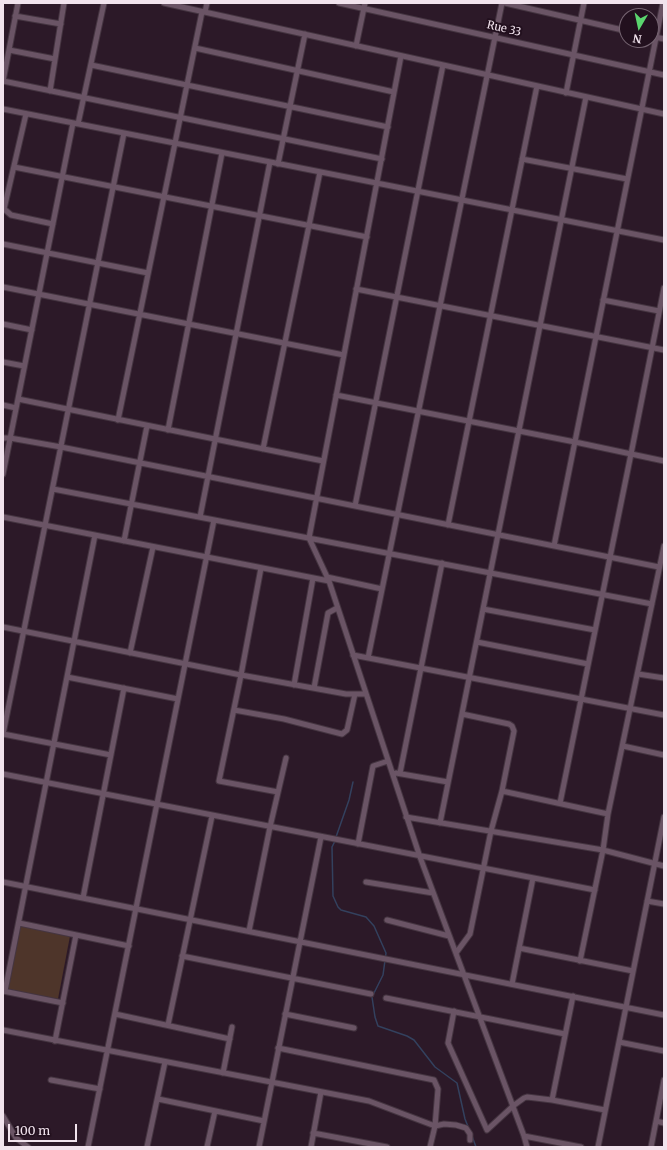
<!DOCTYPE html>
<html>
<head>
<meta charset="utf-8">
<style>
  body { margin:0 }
  #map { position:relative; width:667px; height:1150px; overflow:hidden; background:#2c1928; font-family:Merriweather,serif }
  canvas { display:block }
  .frame { position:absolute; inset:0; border:4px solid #f1e3ed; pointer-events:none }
  .north { position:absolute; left:619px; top:8px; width:40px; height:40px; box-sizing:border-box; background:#22101e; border:1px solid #756471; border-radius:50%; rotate:189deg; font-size:11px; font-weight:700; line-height:16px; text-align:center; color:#f1e3ed }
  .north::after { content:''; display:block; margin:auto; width:14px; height:18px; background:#5ad56e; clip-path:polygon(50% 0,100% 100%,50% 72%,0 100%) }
  .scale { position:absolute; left:8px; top:1124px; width:69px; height:18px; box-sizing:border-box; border:2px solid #f1e3ed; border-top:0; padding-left:5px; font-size:12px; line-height:14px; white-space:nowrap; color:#f1e3ed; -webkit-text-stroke:3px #22101e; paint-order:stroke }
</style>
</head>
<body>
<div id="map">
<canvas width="667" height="1150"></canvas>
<div class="frame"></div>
<div class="north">N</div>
<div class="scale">100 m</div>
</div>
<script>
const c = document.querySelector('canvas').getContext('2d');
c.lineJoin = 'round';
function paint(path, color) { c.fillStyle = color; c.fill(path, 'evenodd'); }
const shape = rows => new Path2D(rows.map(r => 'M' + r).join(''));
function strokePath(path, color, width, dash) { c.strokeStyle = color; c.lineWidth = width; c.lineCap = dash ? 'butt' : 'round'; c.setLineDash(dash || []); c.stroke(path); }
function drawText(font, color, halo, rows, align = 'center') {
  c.font = font + ' Merriweather,serif'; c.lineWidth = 4; c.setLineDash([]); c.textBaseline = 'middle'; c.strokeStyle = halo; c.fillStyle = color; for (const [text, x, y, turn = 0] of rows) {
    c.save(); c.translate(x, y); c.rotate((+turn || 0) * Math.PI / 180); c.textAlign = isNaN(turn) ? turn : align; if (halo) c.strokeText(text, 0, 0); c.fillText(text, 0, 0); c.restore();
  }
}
const green = shape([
  [20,926,70,936,58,999,8,989]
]);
const stream = shape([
  [336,837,349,800,353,782],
  [335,841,332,847,333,896,338,907,341,910,366,917,374,926,386,953,383,975,372,997,375,1017,378,1026,407,1036,414,1040,435,1067,457,1083,465,1119,469,1129],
  [472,1136,476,1147]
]);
const street = shape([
  [164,3,664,114],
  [339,3,664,75],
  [505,3,627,31],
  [205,12,207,3],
  [15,16,61,24],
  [651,36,664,39],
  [356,46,365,3],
  [195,48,394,92],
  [9,50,55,59],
  [401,56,309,538,329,581,420,857,524,1136,527,1147],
  [91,65,388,127],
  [3,81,382,159],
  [3,81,18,3],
  [50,91,64,3],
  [566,93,584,3],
  [3,109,664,240],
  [78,124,104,3],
  [522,159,627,179],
  [278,164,305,34],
  [14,167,367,237],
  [3,208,11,215,53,224],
  [4,209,26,114],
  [3,244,148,273],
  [3,287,344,355],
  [356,289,664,350],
  [603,300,659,311],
  [3,324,32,330],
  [3,362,24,366],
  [336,395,575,442,664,461],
  [18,399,323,461],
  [3,405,16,408],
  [118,420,202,12],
  [168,430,222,153],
  [3,438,10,438,61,447,659,567],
  [263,449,320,172],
  [3,474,73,123],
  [53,489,652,604],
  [355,506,443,65],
  [3,517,329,581],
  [200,517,270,162],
  [448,525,537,86],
  [124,541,147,426],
  [554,546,663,3],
  [261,568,241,675,219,781,278,792],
  [327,577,382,589],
  [483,609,595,630],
  [3,627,241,675,346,694,365,694],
  [477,642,588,664],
  [130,653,153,547],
  [353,655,664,715],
  [368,658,502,3],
  [638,674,664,678],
  [67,677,178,699],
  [294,685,313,578],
  [314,688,328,613,337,608],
  [234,710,284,719,342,734,347,730,355,694],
  [3,734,124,133],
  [3,734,111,755],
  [623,746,664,755],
  [396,773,448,782],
  [400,773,442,563],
  [3,774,595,890],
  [502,791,608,814],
  [560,803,631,454,664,288],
  [406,817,603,850,664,866],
  [440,823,586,97],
  [358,844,373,766,388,761],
  [3,882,664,1015],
  [366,882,433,893],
  [83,898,124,688],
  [647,901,664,904],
  [387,920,449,936],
  [19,923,129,946],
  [249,931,270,827,286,758],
  [519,948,633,971],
  [456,953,470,934,491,831,502,791,514,731,512,726,509,724,462,714],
  [182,956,371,994],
  [580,961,603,850,608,814,664,546],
  [512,984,533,878],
  [3,991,63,1003],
  [5,991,95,535],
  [386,998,565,1034],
  [454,1011,448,1043,487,1130,513,1106,524,1098,527,1097,552,1100,605,1110],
  [115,1014,230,1039],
  [285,1014,354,1028],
  [168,1025,212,816],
  [3,1030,369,1101,435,1126,444,1124,456,1125,466,1128,470,1134,470,1140],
  [55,1041,76,935],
  [619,1042,664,1051],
  [278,1048,434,1080,438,1089,435,1126,430,1147],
  [223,1073,232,1027],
  [51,1080,100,1089],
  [158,1099,264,1121],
  [552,1100,573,996],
  [3,1116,16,1138,28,1147],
  [656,1121,664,1123],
  [313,1133,387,1147],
  [524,1136,581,1147],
  [88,1147,214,520],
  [147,1147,165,1062],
  [207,1147,215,1111],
  [259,1147,321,837],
  [311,1147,321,1092],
  [598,1147,664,817],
  [651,1147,664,1080]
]);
const streetNames = [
  ["Rue 33",504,29,13]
];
paint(green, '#4e352a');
strokePath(stream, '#33415e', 1.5);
strokePath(street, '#453541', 7);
strokePath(street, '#6a5465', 5);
drawText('11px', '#f1e3ed', '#22101e', streetNames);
</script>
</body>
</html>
